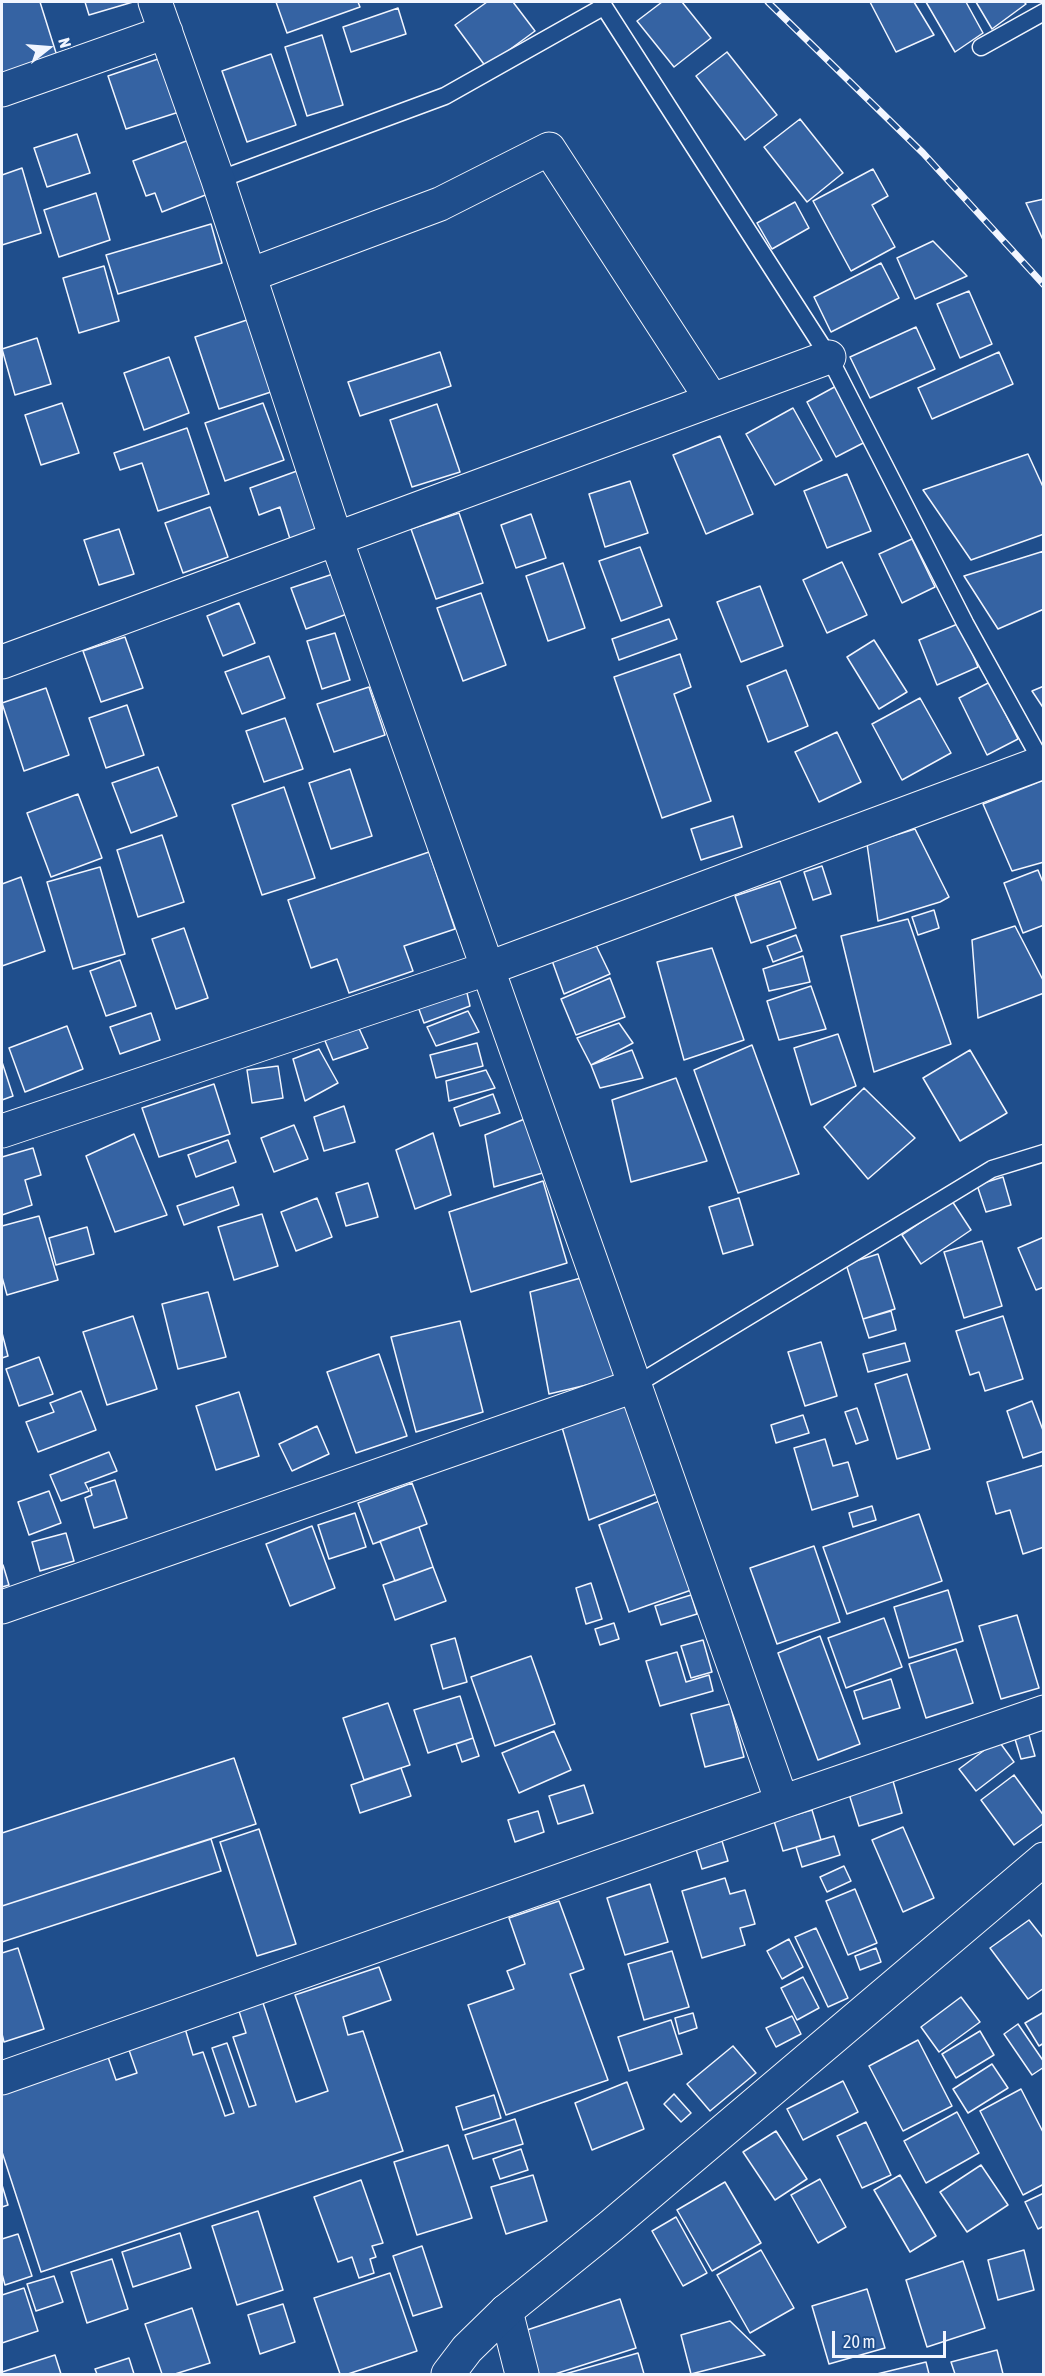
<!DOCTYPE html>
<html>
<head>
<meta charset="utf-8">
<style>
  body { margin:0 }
  #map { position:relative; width:1045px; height:2376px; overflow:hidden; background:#1f4e8c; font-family:"Asap Condensed",sans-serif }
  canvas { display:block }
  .frame { position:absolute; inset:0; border:3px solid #f2f6ff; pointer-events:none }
  .north { position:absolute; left:18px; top:18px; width:60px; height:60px; -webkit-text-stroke:4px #1f4e8c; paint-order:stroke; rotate:73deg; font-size:16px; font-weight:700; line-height:24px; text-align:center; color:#f2f6ff }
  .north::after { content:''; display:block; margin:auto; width:21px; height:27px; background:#f2f6ff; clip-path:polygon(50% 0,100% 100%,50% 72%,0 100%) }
  .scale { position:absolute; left:832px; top:2331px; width:114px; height:27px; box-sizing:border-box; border:3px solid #f2f6ff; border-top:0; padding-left:8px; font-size:18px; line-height:21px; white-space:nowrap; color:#f2f6ff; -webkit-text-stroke:4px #1f4e8c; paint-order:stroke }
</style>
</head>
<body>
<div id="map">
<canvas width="1045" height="2376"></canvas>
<div class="frame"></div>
<div class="north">N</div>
<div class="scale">20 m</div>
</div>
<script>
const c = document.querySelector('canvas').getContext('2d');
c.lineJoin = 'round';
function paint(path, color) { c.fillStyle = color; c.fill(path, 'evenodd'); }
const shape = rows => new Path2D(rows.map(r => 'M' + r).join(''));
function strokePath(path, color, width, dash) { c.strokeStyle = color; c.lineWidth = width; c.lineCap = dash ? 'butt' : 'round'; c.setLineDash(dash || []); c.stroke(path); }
const building = shape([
  [2,2,40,2,57,56,2,73,2,2],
  [85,2,133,2,89,15,85,2],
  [276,2,358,2,360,7,287,33,276,2],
  [487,2,513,2,535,31,486,67,455,25,487,2],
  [662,2,682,2,711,38,674,67,637,21,662,2],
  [870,2,914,2,934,35,896,52,870,2],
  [926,2,966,2,983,33,955,52,926,2],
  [976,2,1024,2,1026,4,992,29,976,2],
  [398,8,406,34,351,52,343,27,398,8],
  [322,35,343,105,307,116,285,47,322,35],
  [727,52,777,115,745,140,696,76,727,52],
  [271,54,296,125,247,142,222,71,271,54],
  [161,58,179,112,126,129,108,76,161,58],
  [800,119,843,173,807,202,764,147,800,119],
  [77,134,90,173,47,187,34,148,77,134],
  [189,140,208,194,162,212,155,193,146,196,133,161,189,140],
  [22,168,41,233,2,245,2,175,22,168],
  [873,169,888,196,872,205,895,247,851,271,813,201,873,169],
  [96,193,110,240,59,257,44,210,96,193],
  [1044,199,1044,242,1026,203,1044,199],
  [795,202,809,228,772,249,757,223,795,202],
  [211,224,222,263,118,294,106,255,211,224],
  [933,241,967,276,915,299,897,258,933,241],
  [881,263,899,298,831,332,814,297,881,263],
  [104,266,119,321,79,333,63,278,104,266],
  [969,291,992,344,960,358,937,304,969,291],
  [250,319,274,391,219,409,195,337,250,319],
  [916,327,935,369,870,398,850,357,916,327],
  [37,338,51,384,15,395,2,349,37,338],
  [440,352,451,386,360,416,348,382,440,352],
  [999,352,1013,384,932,419,918,388,999,352],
  [169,357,189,413,144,430,124,373,169,357],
  [840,384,869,440,836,457,807,402,840,384],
  [62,403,79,453,41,465,25,415,62,403],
  [263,403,284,460,225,481,205,423,263,403],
  [437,404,460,472,412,487,390,420,437,404],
  [793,408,822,460,775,485,746,434,793,408],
  [187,428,209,494,158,511,142,463,120,470,114,453,187,428],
  [720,436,753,514,706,534,673,455,720,436],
  [1028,454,1044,489,1044,534,971,560,923,490,1028,454],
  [308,467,328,526,290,539,280,507,259,515,250,488,308,467],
  [847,474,871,531,827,548,804,491,847,474],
  [630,481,648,533,605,547,589,494,630,481],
  [210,507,228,557,183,573,165,523,210,507],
  [459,513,483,583,436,599,411,529,459,513],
  [531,514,546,558,516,568,501,525,531,514],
  [119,529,134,574,99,585,84,540,119,529],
  [912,539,935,587,902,603,879,554,912,539],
  [640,547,662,606,621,621,599,561,640,547],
  [1044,551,1044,609,998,629,964,576,1044,551],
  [842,562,867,615,827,633,803,580,842,562],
  [563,563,585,628,548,641,526,576,563,563],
  [333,574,347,614,306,629,291,588,333,574],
  [760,586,783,646,741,662,717,602,760,586],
  [481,593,506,665,463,681,437,608,481,593],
  [239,603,255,643,223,656,207,616,239,603],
  [669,619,677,639,619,660,612,639,669,619],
  [960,623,978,667,937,685,919,640,960,623],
  [335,633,350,680,322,689,307,641,335,633],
  [125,637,143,688,101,702,83,651,125,637],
  [874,640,907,692,879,709,847,657,874,640],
  [680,654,691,687,674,694,711,801,662,818,614,677,680,654],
  [269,656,285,698,242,714,225,672,269,656],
  [786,670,808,726,768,742,747,686,786,670],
  [990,682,1018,739,987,755,959,698,990,682],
  [1044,686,1044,709,1032,691,1044,686],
  [369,687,385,735,334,752,317,704,369,687],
  [46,688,69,755,24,771,2,703,46,688],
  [920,698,951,753,902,780,872,724,920,698],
  [127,705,144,755,106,768,89,718,127,705],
  [285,718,303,769,264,782,246,731,285,718],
  [837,732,861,782,819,802,795,752,837,732],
  [158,767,177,816,131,833,112,783,158,767],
  [350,769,372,836,331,849,309,783,350,769],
  [1044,780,1044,862,1012,871,983,804,1044,780],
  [284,787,315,878,262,895,232,805,284,787],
  [78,794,102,858,51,877,27,813,78,794],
  [733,816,742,847,701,860,691,829,733,816],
  [915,829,949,897,940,902,878,921,867,844,915,829],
  [162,835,184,902,138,917,117,850,162,835],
  [429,852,455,929,404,946,413,971,349,993,337,959,311,968,288,900,429,852],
  [822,866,831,894,813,900,804,872,822,866],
  [100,867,125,954,73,969,47,882,100,867],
  [1038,870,1044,885,1044,925,1023,933,1004,883,1038,870],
  [21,877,45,951,2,966,2,884,21,877],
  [780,881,796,928,751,943,735,896,780,881],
  [934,910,939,928,918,935,912,917,934,910],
  [908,919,951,1044,874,1072,841,936,908,919],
  [1015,926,1044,982,1044,993,978,1018,972,940,1015,926],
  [184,928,208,998,176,1009,152,939,184,928],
  [796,935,802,951,773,962,767,946,796,935],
  [593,939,610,974,564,994,550,955,593,939],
  [712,948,744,1040,684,1060,657,962,712,948],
  [803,956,810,982,769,991,763,969,803,956],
  [120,960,136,1006,106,1016,90,971,120,960],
  [610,978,625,1017,576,1035,561,999,610,978],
  [464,980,470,1006,424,1023,413,993,464,980],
  [811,986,826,1029,779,1040,767,1001,811,986],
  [468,1011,479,1032,436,1046,427,1027,468,1011],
  [151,1013,160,1040,120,1054,110,1027,151,1013],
  [619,1023,633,1043,591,1065,577,1038,619,1023],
  [357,1024,368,1048,333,1060,323,1036,357,1024],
  [67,1026,83,1069,25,1092,9,1048,67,1026],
  [838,1034,856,1086,811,1105,794,1048,838,1034],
  [477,1043,483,1066,436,1078,430,1055,477,1043],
  [752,1045,799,1174,738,1193,694,1070,752,1045],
  [319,1049,338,1083,305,1101,293,1059,319,1049],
  [632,1050,643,1078,600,1088,591,1065,632,1050],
  [970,1050,1007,1113,960,1141,923,1078,970,1050],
  [2,1062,13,1096,2,1100,2,1062],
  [278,1066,283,1098,252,1103,247,1070,278,1066],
  [486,1070,495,1088,449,1101,446,1081,486,1070],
  [676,1078,707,1161,631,1182,612,1100,676,1078],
  [214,1084,230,1134,159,1157,142,1108,214,1084],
  [864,1088,915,1138,868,1179,824,1127,864,1088],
  [493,1094,500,1113,460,1126,454,1108,493,1094],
  [344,1106,355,1142,324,1151,314,1117,344,1106],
  [527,1118,546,1172,494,1187,485,1135,527,1118],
  [294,1125,308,1159,274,1172,261,1138,294,1125],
  [433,1133,451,1195,415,1209,396,1150,433,1133],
  [134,1134,167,1215,115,1232,86,1156,134,1134],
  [228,1140,236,1162,196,1177,188,1155,228,1140],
  [33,1148,41,1175,25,1180,32,1205,2,1215,2,1157,33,1148],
  [1003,1177,1011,1205,986,1212,977,1185,1003,1177],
  [543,1181,567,1263,471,1292,449,1212,543,1181],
  [368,1183,378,1217,346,1226,336,1193,368,1183],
  [233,1187,239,1205,184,1225,177,1206,233,1187],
  [317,1198,332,1237,296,1251,281,1212,317,1198],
  [739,1198,753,1245,723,1254,709,1207,739,1198],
  [952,1201,971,1230,921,1264,902,1235,952,1201],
  [262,1214,278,1266,234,1280,218,1227,262,1214],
  [39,1216,58,1280,7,1295,2,1277,2,1226,39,1216],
  [87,1227,94,1254,56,1265,49,1238,87,1227],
  [1044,1237,1044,1287,1036,1290,1018,1248,1044,1237],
  [982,1241,1002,1306,964,1318,944,1252,982,1241],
  [878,1254,895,1309,863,1319,846,1264,878,1254],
  [588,1276,620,1377,549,1394,530,1292,588,1276],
  [208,1292,226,1357,178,1369,162,1304,208,1292],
  [891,1311,896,1330,869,1338,863,1319,891,1311],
  [133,1316,157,1389,107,1405,83,1332,133,1316],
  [1003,1316,1023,1379,985,1391,979,1372,970,1375,956,1331,1003,1316],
  [460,1321,483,1412,416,1432,391,1337,460,1321],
  [2,1333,8,1356,2,1358,2,1333],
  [821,1342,837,1396,805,1406,788,1352,821,1342],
  [905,1343,910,1361,868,1372,863,1354,905,1343],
  [379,1354,407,1436,356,1453,327,1372,379,1354],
  [39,1357,53,1394,19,1406,6,1369,39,1357],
  [907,1374,930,1449,897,1459,875,1384,907,1374],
  [81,1391,96,1430,38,1452,26,1422,54,1412,50,1403,81,1391],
  [239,1392,259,1456,216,1470,196,1406,239,1392],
  [1032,1401,1044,1433,1044,1451,1023,1458,1007,1411,1032,1401],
  [626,1402,656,1494,589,1520,559,1417,626,1402],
  [857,1408,868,1440,856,1444,845,1412,857,1408],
  [803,1415,809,1433,776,1443,771,1425,803,1415],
  [317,1426,329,1454,292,1471,279,1444,317,1426],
  [825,1439,833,1466,848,1462,858,1496,812,1510,794,1448,825,1439],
  [109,1452,117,1471,85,1483,89,1491,61,1501,50,1475,109,1452],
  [1044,1465,1044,1547,1023,1554,1010,1510,996,1514,987,1482,1044,1465],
  [115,1480,127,1518,94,1528,85,1498,92,1495,90,1488,115,1480],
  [412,1483,427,1524,373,1544,358,1503,412,1483],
  [49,1491,61,1523,29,1535,18,1502,49,1491],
  [662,1500,697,1588,629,1612,599,1525,662,1500],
  [872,1506,876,1520,853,1527,849,1513,872,1506],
  [355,1513,366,1547,329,1559,318,1525,355,1513],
  [919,1514,942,1581,847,1614,823,1547,919,1514],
  [312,1526,335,1588,290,1606,266,1544,312,1526],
  [419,1527,433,1567,395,1581,380,1541,419,1527],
  [66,1533,74,1561,40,1571,32,1542,66,1533],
  [814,1546,840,1622,777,1644,750,1568,814,1546],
  [3,1565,9,1585,2,1587,2,1566,3,1565],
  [433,1567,446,1601,395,1620,383,1585,433,1567],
  [591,1583,602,1619,586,1624,576,1588,591,1583],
  [948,1590,963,1641,909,1658,894,1607,948,1590],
  [691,1595,697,1614,661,1625,655,1606,691,1595],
  [1017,1615,1039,1688,1001,1699,979,1626,1017,1615],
  [884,1618,902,1667,846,1688,828,1638,884,1618],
  [614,1623,619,1639,600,1645,595,1629,614,1623],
  [820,1636,860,1744,818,1760,778,1653,820,1636],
  [455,1638,467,1682,443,1689,431,1645,455,1638],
  [703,1640,712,1672,691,1678,681,1646,703,1640],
  [956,1649,973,1703,926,1718,909,1664,956,1649],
  [677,1652,686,1682,709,1675,713,1691,660,1706,646,1661,677,1652],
  [531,1656,555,1724,495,1746,471,1677,531,1656],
  [891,1679,900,1708,863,1719,854,1691,891,1679],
  [460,1696,473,1738,428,1753,414,1710,460,1696],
  [388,1703,410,1765,364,1780,343,1718,388,1703],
  [730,1704,744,1757,705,1767,691,1714,730,1704],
  [554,1731,571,1770,519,1793,502,1753,554,1731],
  [1029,1735,1035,1756,1021,1759,1015,1739,1029,1735],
  [473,1738,479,1756,462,1762,456,1744,473,1738],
  [998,1740,1014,1762,976,1791,959,1769,998,1740],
  [234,1758,256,1824,2,1906,2,1833,234,1758],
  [401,1768,411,1796,360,1813,351,1785,401,1768],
  [1014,1775,1044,1816,1044,1823,1014,1845,981,1800,1014,1775],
  [893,1781,902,1813,859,1826,849,1794,893,1781],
  [584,1785,593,1813,558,1824,549,1796,584,1785],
  [812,1810,821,1840,783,1851,774,1821,812,1810],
  [538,1811,544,1832,515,1842,508,1820,538,1811],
  [903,1827,934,1898,903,1912,872,1840,903,1827],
  [259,1829,296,1944,257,1956,220,1842,259,1829],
  [834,1836,840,1855,802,1867,796,1847,834,1836],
  [211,1839,221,1871,2,1942,2,1906,211,1839],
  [722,1841,728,1861,702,1869,696,1849,722,1841],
  [844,1866,851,1881,827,1892,820,1877,844,1866],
  [725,1878,730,1894,745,1890,755,1924,740,1928,745,1945,702,1958,682,1891,725,1878],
  [650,1884,668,1942,625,1955,607,1898,650,1884],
  [855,1889,877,1943,848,1955,826,1901,855,1889],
  [559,1901,584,1969,570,1974,608,2080,506,2115,468,2005,514,1989,507,1971,525,1964,509,1918,559,1901],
  [1029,1920,1044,1939,1044,1988,1028,1999,990,1948,1029,1920],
  [816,1928,848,1998,828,2007,795,1937,816,1928],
  [789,1939,803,1967,782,1979,767,1951,789,1939],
  [18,1948,44,2029,4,2042,2,2034,2,1953,18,1948],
  [876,1948,881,1962,860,1970,855,1956,876,1948],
  [672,1951,689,2007,644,2020,628,1964,672,1951],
  [379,1967,391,2000,343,2017,348,2035,363,2031,403,2151,41,2272,2,2152,2,2086,106,2051,116,2080,137,2073,129,2050,184,2025,193,2055,203,2052,225,2116,234,2113,212,2048,227,2043,249,2107,256,2105,233,2037,246,2033,238,2008,262,2000,296,2102,328,2091,295,1995,379,1967],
  [803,1977,819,2008,797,2020,781,1988,803,1977],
  [961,1997,980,2022,939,2052,921,2027,961,1997],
  [1044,2012,1044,2043,1039,2046,1025,2023,1044,2012],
  [693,2013,697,2028,679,2034,675,2018,693,2013],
  [792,2016,801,2034,776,2047,766,2028,792,2016],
  [671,2020,682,2054,629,2071,618,2037,671,2020],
  [1018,2024,1044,2062,1044,2067,1032,2075,1004,2034,1018,2024],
  [980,2031,994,2055,956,2078,942,2054,980,2031],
  [918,2040,952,2106,903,2131,869,2066,918,2040],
  [733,2046,756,2073,710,2111,687,2084,733,2046],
  [992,2064,1008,2088,968,2113,953,2089,992,2064],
  [843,2081,858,2112,803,2140,787,2109,843,2081],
  [627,2082,644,2129,592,2150,575,2103,627,2082],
  [1021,2089,1044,2134,1044,2184,1023,2195,980,2111,1021,2089],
  [674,2094,691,2113,681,2122,664,2104,674,2094],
  [494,2095,501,2118,463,2130,456,2107,494,2095],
  [957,2112,979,2153,926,2183,904,2141,957,2112],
  [515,2119,523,2144,473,2159,465,2135,515,2119],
  [866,2122,891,2175,862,2188,837,2136,866,2122],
  [776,2131,807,2179,775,2200,743,2152,776,2131],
  [448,2145,472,2218,417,2235,394,2162,448,2145],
  [521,2149,528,2170,500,2179,493,2159,521,2149],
  [981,2165,1008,2205,967,2232,940,2192,981,2165],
  [533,2175,547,2221,506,2234,491,2187,533,2175],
  [900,2175,936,2236,910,2252,874,2190,900,2175],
  [820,2179,846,2227,818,2243,791,2195,820,2179],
  [361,2180,383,2243,372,2246,376,2257,370,2259,374,2273,359,2278,352,2257,338,2262,314,2197,361,2180],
  [725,2182,761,2243,712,2271,677,2210,725,2182],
  [2,2185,8,2205,2,2207,2,2185],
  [1044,2193,1044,2226,1038,2229,1025,2202,1044,2193],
  [258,2211,283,2290,237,2305,212,2226,258,2211],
  [676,2217,707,2273,683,2286,652,2231,676,2217],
  [180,2233,191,2268,133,2287,122,2252,180,2233],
  [18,2234,32,2276,5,2285,2,2274,2,2239,18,2234],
  [422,2246,442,2307,413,2316,393,2256,422,2246],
  [761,2250,794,2308,750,2333,717,2275,761,2250],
  [1024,2250,1034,2290,998,2300,988,2260,1024,2250],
  [112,2259,128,2309,87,2323,71,2272,112,2259],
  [963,2261,985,2328,927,2347,906,2280,963,2261],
  [390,2273,417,2351,348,2374,340,2374,314,2298,390,2273],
  [54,2276,63,2302,36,2311,27,2284,54,2276],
  [24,2288,38,2331,2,2343,2,2295,24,2288],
  [867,2289,885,2348,829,2364,812,2306,867,2289],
  [620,2299,636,2348,555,2374,539,2374,524,2331,620,2299],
  [283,2304,295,2342,260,2354,248,2315,283,2304],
  [192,2308,210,2363,175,2374,162,2374,145,2324,192,2308],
  [730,2321,765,2355,691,2374,681,2335,730,2321],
  [997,2350,1003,2374,955,2374,951,2362,997,2350],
  [638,2353,644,2374,565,2374,638,2353],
  [55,2355,61,2374,2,2374,2,2372,55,2355],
  [129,2358,134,2374,97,2374,95,2369,129,2358],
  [926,2362,929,2374,877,2374,926,2362]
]);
const service = shape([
  [601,2,829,357,965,623,1044,766],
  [981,47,1044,12],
  [218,180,445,96,603,7],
  [634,1386,992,1169,1044,1153]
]);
const minor = shape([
  [155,2,218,180,336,539,782,1802],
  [2,90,166,32],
  [250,275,440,204,549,149,712,400],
  [2,662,829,357],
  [2,1131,489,968,1041,763],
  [2,1607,634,1386],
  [2,2078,782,1802,1044,1712],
  [506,2311,522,2374]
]);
const tertiary = shape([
  [448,2374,467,2349,506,2311,611,2226,1044,1859]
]);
const rail = shape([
  [768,2,923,153,1044,285]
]);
paint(building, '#3563a3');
strokePath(building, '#f2f6ff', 1.5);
strokePath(service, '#f2f6ff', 19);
strokePath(minor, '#f2f6ff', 35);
strokePath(tertiary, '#f2f6ff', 35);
strokePath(service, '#1f4e8c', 16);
strokePath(minor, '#1f4e8c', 33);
strokePath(tertiary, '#1f4e8c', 33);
strokePath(rail, '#f2f6ff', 7);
strokePath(rail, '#1f4e8c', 4.5, [14]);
</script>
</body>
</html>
